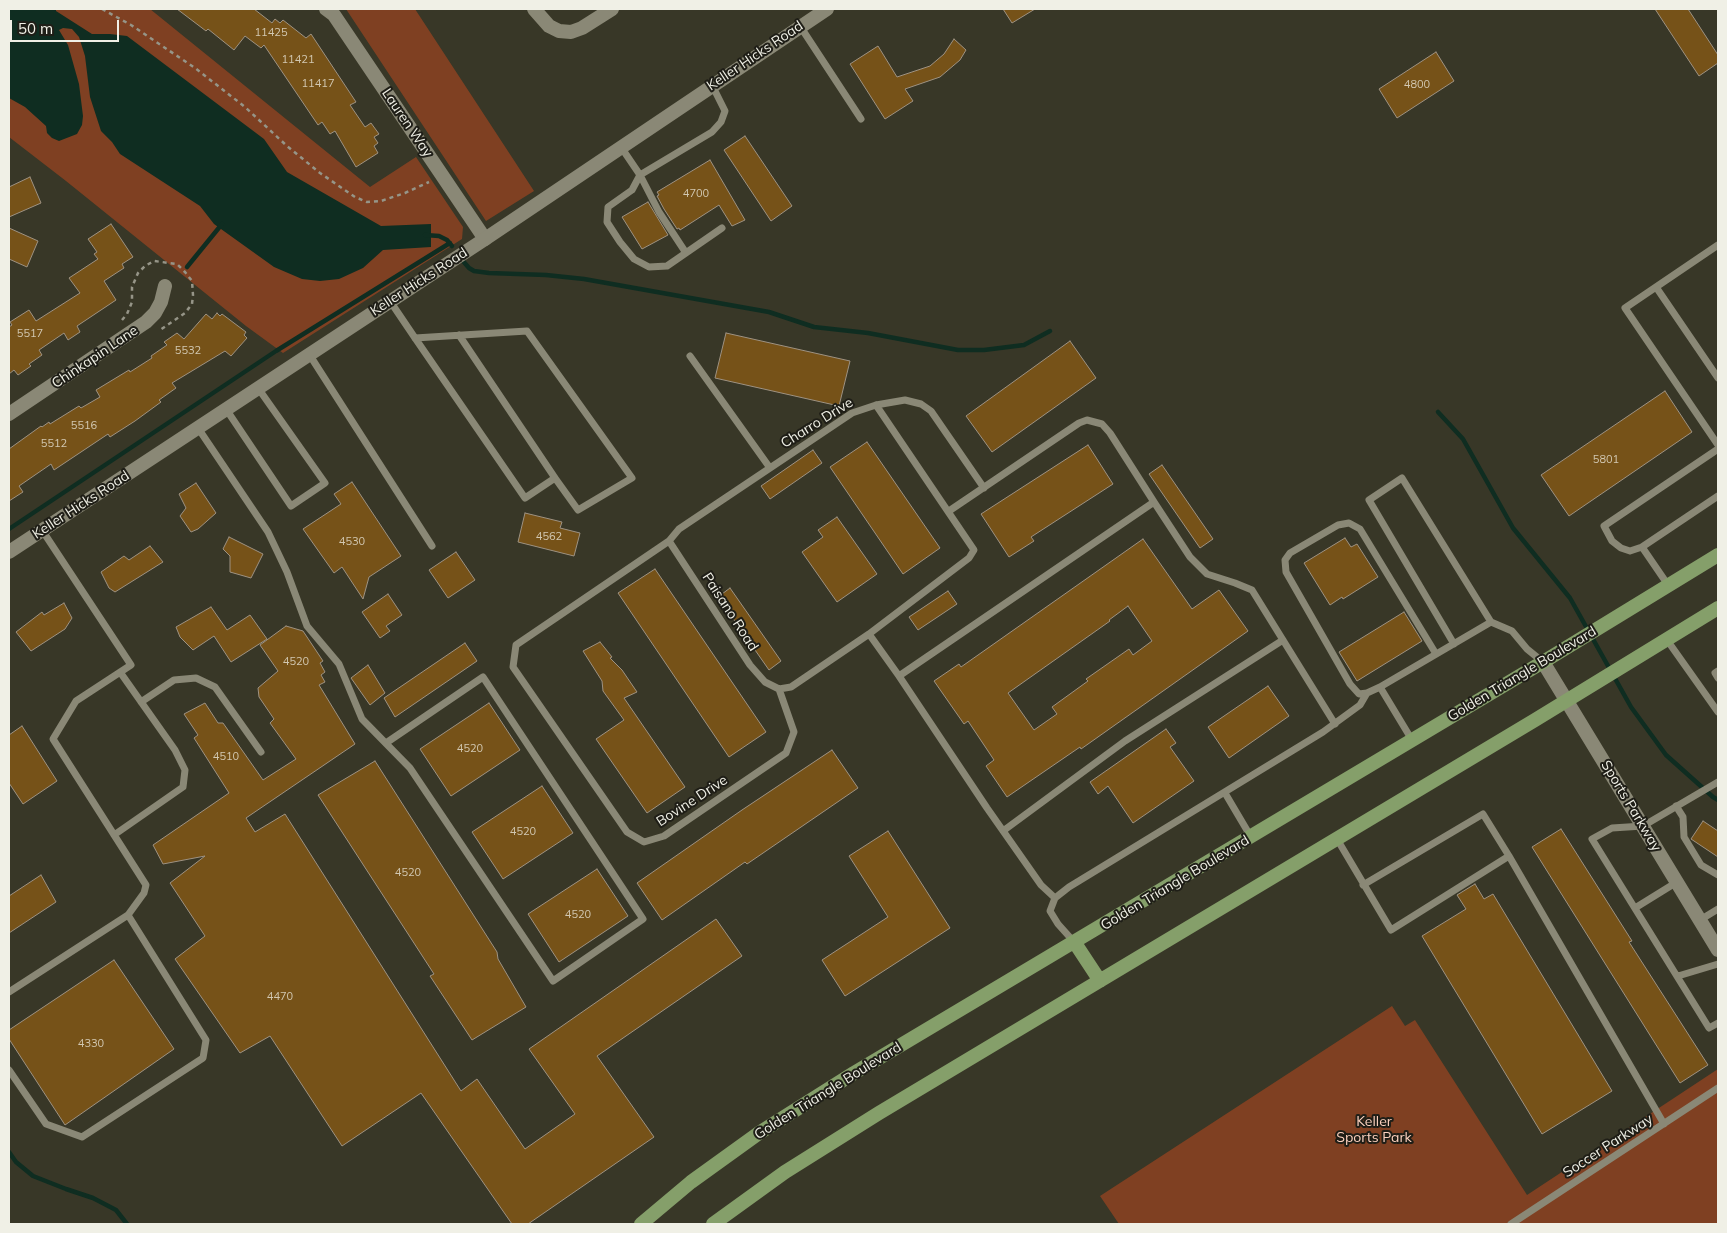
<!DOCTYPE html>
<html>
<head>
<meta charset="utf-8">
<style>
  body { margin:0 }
  #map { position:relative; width:1727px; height:1233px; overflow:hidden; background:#383727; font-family:Mulish,sans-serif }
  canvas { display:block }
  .frame { position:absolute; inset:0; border:10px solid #f0f0e6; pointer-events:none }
  .scale { position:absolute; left:10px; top:20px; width:109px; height:22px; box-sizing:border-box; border:2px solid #f0f0e6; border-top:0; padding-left:6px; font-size:15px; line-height:18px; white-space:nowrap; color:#f0f0e6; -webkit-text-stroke:4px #1f1e17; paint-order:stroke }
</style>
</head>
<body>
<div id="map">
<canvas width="1727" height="1233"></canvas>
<div class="frame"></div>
<div class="scale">50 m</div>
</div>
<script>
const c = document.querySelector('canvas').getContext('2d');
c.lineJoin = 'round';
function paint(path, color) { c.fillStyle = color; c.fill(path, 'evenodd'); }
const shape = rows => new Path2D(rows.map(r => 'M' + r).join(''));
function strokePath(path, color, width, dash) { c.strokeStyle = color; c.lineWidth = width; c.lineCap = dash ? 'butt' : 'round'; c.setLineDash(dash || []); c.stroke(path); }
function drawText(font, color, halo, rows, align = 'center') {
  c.font = font + ' Mulish,sans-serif'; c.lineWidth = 4; c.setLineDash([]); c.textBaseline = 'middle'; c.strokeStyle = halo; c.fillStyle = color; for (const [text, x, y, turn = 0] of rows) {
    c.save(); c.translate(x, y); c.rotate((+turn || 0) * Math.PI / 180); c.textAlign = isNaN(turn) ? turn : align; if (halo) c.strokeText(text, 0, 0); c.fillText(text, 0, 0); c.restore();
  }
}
const green = shape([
  [9,9,150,9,370,187,416,157,463,227,462,239,283,353,246,326,66,181,9,137],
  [346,9,415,9,534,191,486,221],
  [1392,1006,1405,1026,1415,1020,1527,1195,1718,1069,1718,1224,1119,1224,1100,1196]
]);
const water = shape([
  [9,9,56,9,56,11,92,34,110,34,127,36,264,139,287,172,381,226,431,224,431,247,383,250,363,268,339,279,320,281,302,279,274,267,214,224,200,206,120,154,112,142,101,131,90,97,85,56,79,37,72,29,63,28,59,30,68,45,79,84,83,116,82,125,77,134,59,141,52,138,47,133,46,126,25,107,9,98]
]);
const stream = shape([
  [425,235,439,236,447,240,452,246],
  [463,261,469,268,474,271,489,273,546,275,584,279,769,312,814,327,868,333,958,350,984,350,1024,345,1050,331],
  [187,267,222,224],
  [1438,412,1463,439,1513,528,1570,598,1631,707,1666,755,1713,797,1718,800],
  [9,529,276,351,450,243],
  [9,1152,16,1162,33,1176,66,1189,93,1198,116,1210,127,1224]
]);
const building = shape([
  [177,9,254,9,272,23,275,19,280,23,283,20,306,38,311,34,356,102,350,105,365,127,371,123,379,134,374,137,378,143,374,146,378,153,356,167,335,131,330,134,322,122,318,125,264,45,261,48,245,36,234,50,208,29,206,31,177,9],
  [1003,9,1035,9,1012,23,1003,9],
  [1655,9,1688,9,1718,55,1718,63,1699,76,1655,9],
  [954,39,966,50,960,60,940,77,905,89,913,101,885,119,850,64,878,46,897,77,930,66,944,54,954,39],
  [1436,52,1454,81,1397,118,1379,89,1436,52],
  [745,136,792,206,771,221,724,150,745,136],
  [710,160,745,220,732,226,719,205,680,230,679,228,677,229,664,209,657,196,659,195,657,192,710,160],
  [30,177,41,203,9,217,9,187,30,177],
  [648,202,668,235,642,249,622,217,648,202],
  [111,224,133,257,122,264,124,268,104,281,116,300,77,326,80,332,68,340,64,333,39,350,42,355,29,364,31,366,18,375,14,370,9,374,9,327,12,325,10,322,29,310,36,321,80,293,69,278,98,259,94,254,97,252,88,239,111,224],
  [9,228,38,241,27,267,9,259,9,228],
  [217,313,220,316,222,314,246,332,244,335,247,338,231,356,225,351,172,383,176,388,159,400,161,402,135,421,110,437,108,434,54,470,51,464,19,486,23,492,9,501,9,449,41,426,42,427,49,422,50,424,79,406,81,408,100,397,96,390,129,370,130,372,152,358,151,356,167,345,164,342,177,333,184,339,206,314,212,319,217,313],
  [726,333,850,361,839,406,715,378,726,333],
  [1070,341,1096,378,992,452,966,416,1070,341],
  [1665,391,1692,432,1569,516,1541,475,1665,391],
  [867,442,940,548,903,574,830,467,867,442],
  [1088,445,1113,484,1031,537,1034,541,1009,557,981,514,1088,445],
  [813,450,822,463,770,499,761,486,813,450],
  [1162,465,1213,539,1200,548,1149,474,1162,465],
  [352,482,401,556,369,577,363,599,342,567,334,573,303,529,341,504,334,494,352,482],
  [196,483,216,513,198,529,191,532,180,516,186,508,179,494,196,483],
  [525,513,562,522,560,528,580,533,574,556,518,542,525,513],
  [837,517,877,574,837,602,802,552,823,537,818,530,837,517],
  [229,537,263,554,251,578,230,572,230,556,223,549,229,537],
  [1345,538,1351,547,1357,544,1378,577,1343,599,1342,597,1330,605,1304,563,1345,538],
  [1143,539,1192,609,1219,590,1248,631,1081,749,1080,747,1007,797,986,766,994,760,968,721,964,724,934,681,959,664,961,667,1143,539],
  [1128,606,1152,641,1133,655,1129,649,1086,679,1088,681,1052,707,1057,714,1034,730,1008,693,1110,621,1109,620,1128,606],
  [150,546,163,562,115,592,109,588,101,572,124,556,129,560,150,546],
  [456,552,475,580,448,598,429,570,456,552],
  [655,569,766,732,729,757,618,593,655,569],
  [730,588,781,661,769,670,718,597,730,588],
  [948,591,957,604,918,630,909,617,948,591],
  [388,594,402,615,386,626,390,631,380,638,362,612,388,594],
  [64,603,72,618,65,629,31,651,16,632,42,612,44,615,64,603],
  [211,607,227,630,250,615,267,639,231,662,214,636,193,650,180,637,176,627,211,607],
  [1404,612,1422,641,1357,681,1339,652,1404,612],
  [286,626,303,631,323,661,320,663,325,672,321,675,325,682,319,685,355,744,246,818,255,832,285,814,461,1091,477,1079,525,1149,575,1114,529,1049,716,919,742,956,597,1056,654,1137,528,1224,512,1224,421,1093,342,1146,270,1036,240,1053,175,959,205,936,170,883,205,856,163,864,153,845,229,793,194,738,198,735,184,714,205,703,218,723,223,723,263,780,296,759,270,723,274,719,259,697,258,688,278,671,260,645,286,626],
  [600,642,612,657,610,658,622,670,637,692,624,698,685,787,647,813,596,739,624,720,603,691,602,681,583,651,600,642],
  [465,643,477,661,395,717,384,698,465,643],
  [368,665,385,693,370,705,351,678,368,665],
  [1268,686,1289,716,1229,758,1208,727,1268,686],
  [489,703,520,750,451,796,420,749,489,703],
  [22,726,57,781,23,804,9,783,9,735,22,726],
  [1166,729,1176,743,1170,747,1194,781,1133,823,1108,786,1098,794,1090,782,1166,729],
  [832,750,858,788,747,864,745,862,662,920,637,883,742,810,832,750],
  [375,761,497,952,498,959,526,1007,472,1040,430,976,434,974,318,795,375,761],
  [542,786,573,833,503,879,472,832,542,786],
  [1703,821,1718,831,1718,857,1691,839,1703,821],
  [1561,829,1632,941,1629,942,1708,1065,1680,1083,1532,847,1561,829],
  [888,831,950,928,845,996,822,960,888,917,849,856,888,831],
  [597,869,628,916,559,962,528,914,597,869],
  [41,875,56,902,9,933,9,896,41,875],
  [1475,884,1484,899,1493,894,1612,1091,1542,1134,1422,936,1466,909,1457,895,1475,884],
  [114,960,174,1049,65,1125,9,1039,9,1030,114,960]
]);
const path = shape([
  [102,9,131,25,195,68,245,107,287,146,320,173,355,197,367,202,381,201,405,193,429,182],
  [122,320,127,314,132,302,132,287,138,273,145,266,154,261,177,264,185,272,192,281,193,295,192,304,185,313,160,330]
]);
const service = shape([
  [800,26,861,119],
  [621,147,640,175,632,190,608,207,607,222,620,242,634,259,649,267,667,266,722,228],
  [686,253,659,212,640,175,712,132,721,122,725,111,712,85],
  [1656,287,1718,245],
  [390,301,415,338,525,498,555,478,578,510,632,478,527,331,415,338],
  [459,335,555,478],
  [309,354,432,546],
  [690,356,770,468],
  [1718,378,1656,287,1625,308,1718,445],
  [876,405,974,550,969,558,869,634,791,687,779,689,794,732,786,753,664,836,644,842,627,832,513,667,516,645,669,541,679,529,852,413,876,405],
  [876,405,905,400,921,404,931,411,984,488],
  [226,409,291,506,325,483,258,388],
  [198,428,268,532,287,572,307,626,339,664,362,719,410,768,553,981,643,919,483,677,386,743],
  [949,511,1079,423,1087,420,1102,424,1110,433,1154,502],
  [669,541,750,665,765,682,779,689],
  [1642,547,1718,496],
  [1668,585,1642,547,1630,551,1621,548,1612,541,1604,526,1718,449],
  [869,634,899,676],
  [1667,640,1718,712],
  [1454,644,1369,500,1402,478,1491,622],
  [1718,671,1715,673,1718,678],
  [1380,687,1367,693,1359,694,1350,684,1286,572,1285,560,1290,553,1338,525,1349,523,1360,529,1436,654],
  [141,702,174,680,196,678,215,687,261,752],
  [1412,740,1380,687,1491,622,1512,631,1527,649,1543,662],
  [1718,782,1643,826,1612,828,1592,839,1709,1028,1718,1023],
  [1225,793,1251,837],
  [1676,806,1683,817,1684,837,1701,865,1718,875],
  [1003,831,1125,741,1283,640],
  [114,835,183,787,185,770,175,750,120,672],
  [1337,839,1391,930,1509,856,1664,1124],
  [1363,885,1483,814,1509,856],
  [1055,898,1041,885,987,808,899,676,1154,502,1190,557,1207,574,1235,583,1252,590,1335,724],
  [1635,908,1677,882],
  [1700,920,1718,909],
  [1075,943,1058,924,1050,911,1055,898,1069,887,1323,732,1360,705,1367,693],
  [1678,976,1718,964],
  [9,992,128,915],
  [9,1070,46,1124,82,1137,203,1058,206,1040,128,915,144,893,146,885,53,739,76,701,131,665,42,530],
  [1511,1224,1718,1088]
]);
const minor = shape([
  [326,9,334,15,485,239],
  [534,9,549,26,559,31,571,32,582,28,612,9],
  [9,414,146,322,155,313,161,302,165,286],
  [1543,662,1718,950]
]);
const tertiary = shape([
  [9,552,485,239,827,9]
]);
const primary = shape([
  [1075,943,1100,981],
  [641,1224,691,1182,759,1133,854,1073,1543,662,1718,555],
  [713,1224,785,1172,879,1113,1535,720,1718,608]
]);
const numberNames = [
  ["11425",271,33],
  ["11421",298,60],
  ["11417",318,84],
  ["4800",1417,85],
  ["4700",696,194],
  ["5517",30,334],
  ["5532",188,351],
  ["5516",84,426],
  ["5512",54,444],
  ["5801",1606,460],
  ["4562",549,537],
  ["4530",352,542],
  ["4520",296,662],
  ["4520",470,749],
  ["4510",226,757],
  ["4520",523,832],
  ["4520",408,873],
  ["4520",578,915],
  ["4470",280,997],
  ["4330",91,1044]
];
const streetNames = [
  ["Keller Hicks Road",755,56,-34],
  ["Lauren Way",407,123,56],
  ["Keller Hicks Road",419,282,-33],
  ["Chinkapin Lane",95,357,-34],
  ["Charro Drive",817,423,-32],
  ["Keller Hicks Road",81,505,-33],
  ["Paisano Road",730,612,57],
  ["Golden Triangle Boulevard",1522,674,-31],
  ["Bovine Drive",692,801,-33],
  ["Sports Parkway",1631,806,59],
  ["Golden Triangle Boulevard",1175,883,-31],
  ["Golden Triangle Boulevard",828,1091,-32],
  ["Soccer Parkway",1608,1146,-33]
];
const parkNames = [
  ["Keller",1374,1122],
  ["Sports Park",1374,1138]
];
paint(green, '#7f4022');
paint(water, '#0f2d21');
strokePath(stream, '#0f2d21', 4.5);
paint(building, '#765218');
strokePath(building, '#9e9282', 1);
strokePath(path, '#969588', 2.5, [4, 4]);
strokePath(service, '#8a8876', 7);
strokePath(minor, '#8a8876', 14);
strokePath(tertiary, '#8a8876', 14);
strokePath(primary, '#859f6a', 14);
drawText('11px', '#d2c8b2', null, numberNames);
drawText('14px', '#f0f0e6', '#1f1e17', streetNames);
drawText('14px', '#fdd2bf', '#1f1e17', parkNames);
</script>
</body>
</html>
